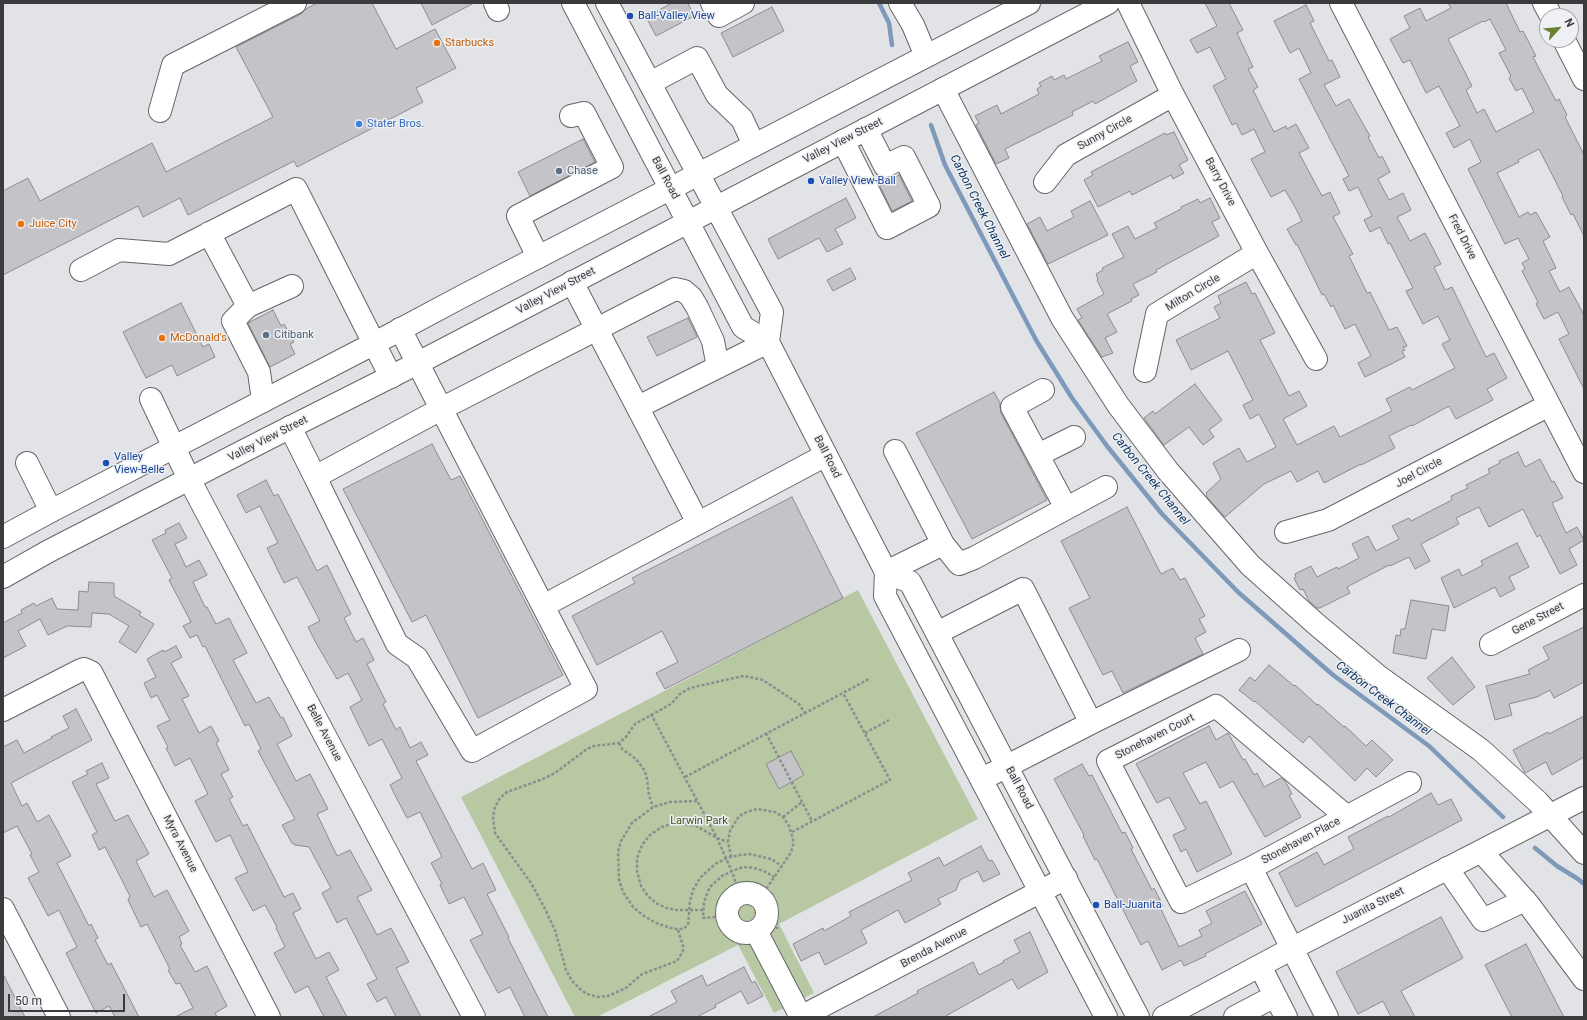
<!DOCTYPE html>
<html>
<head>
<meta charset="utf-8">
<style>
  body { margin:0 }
  #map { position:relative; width:1587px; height:1020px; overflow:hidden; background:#e1e3e6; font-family:Roboto,sans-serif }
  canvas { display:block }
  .frame { position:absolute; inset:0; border:4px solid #3a3b3d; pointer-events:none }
  .north { position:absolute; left:1539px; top:8px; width:40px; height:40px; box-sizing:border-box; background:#eef0f3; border:1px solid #a6a8aa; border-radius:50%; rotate:63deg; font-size:11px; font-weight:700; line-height:16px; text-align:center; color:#3a3b3d }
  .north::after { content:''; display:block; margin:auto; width:14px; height:18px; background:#688032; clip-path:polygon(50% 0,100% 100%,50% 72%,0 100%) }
  .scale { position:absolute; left:8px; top:994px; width:117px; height:18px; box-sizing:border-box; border:2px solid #3a3b3d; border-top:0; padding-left:5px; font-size:12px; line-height:14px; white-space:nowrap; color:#3a3b3d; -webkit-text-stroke:3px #eef0f3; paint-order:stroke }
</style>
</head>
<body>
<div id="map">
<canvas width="1587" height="1020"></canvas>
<div class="frame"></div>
<div class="north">N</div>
<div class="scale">50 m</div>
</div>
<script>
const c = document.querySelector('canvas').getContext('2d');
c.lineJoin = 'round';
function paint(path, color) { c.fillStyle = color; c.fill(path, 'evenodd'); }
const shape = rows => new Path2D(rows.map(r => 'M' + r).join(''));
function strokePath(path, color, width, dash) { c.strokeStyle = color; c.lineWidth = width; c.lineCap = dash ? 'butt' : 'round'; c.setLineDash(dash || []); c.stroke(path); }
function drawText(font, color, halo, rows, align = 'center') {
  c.font = font + ' Roboto,sans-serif'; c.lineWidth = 3; c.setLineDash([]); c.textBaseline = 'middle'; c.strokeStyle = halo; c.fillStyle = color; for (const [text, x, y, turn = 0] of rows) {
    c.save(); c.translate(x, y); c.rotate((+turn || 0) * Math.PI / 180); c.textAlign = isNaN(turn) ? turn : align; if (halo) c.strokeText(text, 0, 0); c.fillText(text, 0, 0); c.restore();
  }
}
const green = shape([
  [858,590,978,819,779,924,814,993,774,1013,738,945,597,1017,575,1017,461,797]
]);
const stream = shape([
  [879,3,889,23,892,45],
  [931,125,945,165,1036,340,1072,398,1107,446,1162,514,1238,592,1333,675,1429,746,1503,817],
  [1535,848,1557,866,1578,879,1584,884]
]);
const building = shape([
  [317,3,372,3,396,49,435,29,456,68,416,88,423,102,297,167,294,161,188,215,180,198,143,217,138,206,3,275,3,191,28,178,40,201,152,143,166,172,273,117,236,47,301,14,306,9,317,3],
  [421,3,474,3,432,25,421,3],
  [672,3,688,3,694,16,656,36,646,17,672,3],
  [1205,3,1229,3,1243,30,1237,33,1253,67,1248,69,1258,87,1253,90,1274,132,1286,126,1287,129,1296,124,1309,148,1299,153,1322,196,1330,192,1340,213,1333,217,1353,254,1349,256,1367,293,1370,292,1389,330,1397,327,1407,346,1403,347,1405,350,1402,351,1405,357,1365,377,1358,363,1371,356,1355,324,1345,329,1333,305,1331,307,1324,294,1322,295,1297,244,1296,245,1287,229,1302,221,1295,207,1285,190,1271,197,1251,159,1265,152,1254,129,1242,135,1236,123,1232,125,1213,86,1226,79,1210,47,1197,53,1190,40,1217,26,1205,3],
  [1448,3,1506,3,1520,32,1523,31,1536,56,1533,57,1556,101,1559,99,1567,115,1565,117,1584,155,1584,236,1573,214,1571,215,1562,197,1563,196,1539,149,1518,160,1519,162,1497,173,1519,217,1528,212,1530,215,1536,212,1550,237,1543,241,1556,268,1549,271,1560,292,1569,287,1584,315,1584,389,1559,339,1569,334,1558,312,1544,319,1536,304,1538,302,1522,271,1525,269,1522,263,1529,259,1518,238,1505,244,1468,169,1481,162,1470,139,1454,148,1446,133,1460,126,1439,86,1426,93,1410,60,1403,63,1390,39,1410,28,1404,16,1420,8,1426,21,1451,8,1448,3],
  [1490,19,1506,50,1499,53,1511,76,1509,78,1516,91,1522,88,1534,112,1496,132,1484,109,1477,113,1466,90,1472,86,1448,39,1483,21,1484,22,1490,19],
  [1306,5,1314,21,1310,23,1329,61,1332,60,1340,77,1324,85,1336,106,1349,99,1370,136,1368,137,1379,158,1382,156,1390,172,1378,179,1389,200,1403,193,1411,210,1397,217,1410,241,1425,233,1441,264,1434,267,1445,290,1452,287,1486,357,1494,353,1507,378,1487,389,1493,400,1456,419,1449,406,1412,426,1411,425,1389,436,1395,448,1361,465,1361,464,1324,483,1318,471,1297,482,1291,471,1264,484,1225,517,1206,496,1207,494,1206,493,1221,479,1213,463,1239,448,1247,462,1276,447,1259,414,1250,419,1243,405,1253,400,1228,351,1191,370,1176,340,1220,318,1214,307,1221,303,1218,296,1246,282,1252,294,1255,293,1275,333,1260,340,1289,396,1299,391,1307,406,1283,419,1297,445,1334,426,1340,437,1392,411,1386,399,1410,387,1412,390,1455,368,1442,344,1450,340,1438,316,1423,324,1406,291,1413,288,1390,243,1388,244,1380,227,1370,232,1364,220,1372,216,1358,187,1349,191,1343,179,1349,176,1299,79,1311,73,1299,48,1290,53,1274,21,1306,5],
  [772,7,784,31,733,57,721,33,772,7],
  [1128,42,1138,62,1130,66,1137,81,1095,104,1093,101,1072,112,1073,115,1005,149,1009,158,996,164,976,125,979,123,975,116,997,105,1001,114,1039,94,1037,89,1041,86,1039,83,1052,76,1054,80,1064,75,1066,79,1102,61,1099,56,1128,42],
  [1174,132,1188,160,1179,165,1184,173,1173,179,1171,175,1132,195,1130,191,1098,207,1084,180,1093,175,1091,172,1165,133,1166,135,1174,132],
  [583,139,595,162,530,196,518,172,583,139],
  [899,175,912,201,892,211,880,186,899,175],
  [846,198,856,218,835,229,843,244,827,252,819,238,778,259,768,239,846,198],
  [1210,198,1220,218,1212,222,1219,236,1156,270,1157,272,1133,284,1139,295,1131,299,1132,301,1107,314,1117,332,1105,338,1113,353,1102,357,1078,320,1082,318,1077,309,1104,294,1097,280,1098,279,1096,274,1103,270,1102,268,1124,257,1112,234,1128,226,1135,239,1157,228,1154,223,1181,209,1181,207,1198,199,1200,203,1210,198],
  [1090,201,1108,235,1048,264,1027,224,1040,217,1047,231,1074,217,1071,211,1090,201],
  [850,268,856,279,833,291,827,280,850,268],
  [181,303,203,347,209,344,215,357,177,376,172,365,146,378,123,332,181,303],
  [273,310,281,326,284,324,294,342,290,344,295,354,270,367,248,323,273,310],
  [688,318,697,337,657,356,647,337,688,318],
  [1195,384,1222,420,1209,430,1214,437,1203,445,1189,427,1164,445,1144,418,1153,411,1155,414,1195,384],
  [994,392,1000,403,1000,407,1001,413,1047,500,972,539,916,433,994,392],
  [432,444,451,480,460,476,563,675,478,718,426,615,412,622,343,489,432,444],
  [1518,452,1525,467,1540,459,1552,482,1554,481,1563,498,1552,503,1566,533,1577,527,1584,540,1569,549,1577,565,1560,574,1540,535,1537,537,1523,509,1489,527,1479,507,1456,518,1459,524,1421,544,1430,561,1415,569,1409,557,1390,566,1389,565,1347,587,1350,593,1320,608,1317,608,1309,601,1303,589,1300,590,1294,578,1296,577,1295,574,1311,566,1317,577,1337,567,1338,569,1359,558,1352,544,1368,536,1376,551,1399,539,1392,526,1409,518,1411,521,1452,500,1451,496,1468,488,1466,485,1490,473,1488,469,1500,463,1499,461,1518,452],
  [266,480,274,496,278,494,317,571,327,565,351,614,344,618,356,642,363,638,374,660,367,664,386,702,383,704,396,730,400,727,410,748,421,742,428,755,416,761,472,869,483,863,496,890,487,894,509,937,508,938,548,1017,525,1017,510,987,498,993,470,940,483,934,464,897,449,904,440,885,442,884,431,863,442,857,420,812,407,818,397,799,390,785,402,778,382,739,369,746,360,728,350,707,362,700,348,673,337,679,316,643,308,627,320,621,297,577,284,583,267,548,278,543,260,506,246,513,237,495,266,480],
  [792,497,843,598,665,689,656,673,678,662,662,631,597,665,572,616,635,583,632,578,792,497],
  [1127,507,1161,574,1173,568,1180,580,1185,578,1205,616,1199,619,1206,632,1195,638,1203,654,1123,693,1112,671,1103,675,1069,608,1090,598,1061,541,1127,507],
  [179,523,187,538,175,544,186,567,199,560,207,575,193,582,205,607,207,607,216,624,229,618,247,653,233,660,256,703,269,697,281,718,283,717,292,736,277,744,296,781,310,774,328,809,317,814,337,856,350,850,362,872,372,890,357,897,377,935,391,928,409,962,396,968,421,1017,396,1017,386,997,377,1002,367,984,377,979,346,918,337,923,322,893,331,888,309,847,295,845,292,843,282,825,295,819,258,751,261,749,249,724,245,726,205,646,203,647,197,635,190,638,183,626,191,622,169,580,172,578,152,540,166,533,165,530,179,523],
  [1517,543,1529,567,1509,577,1515,589,1500,597,1495,587,1454,608,1441,578,1459,569,1462,576,1483,565,1481,561,1517,543],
  [89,582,114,583,114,596,141,612,139,615,154,624,136,653,119,642,129,626,109,614,92,613,91,627,67,626,48,635,40,619,18,631,26,646,3,658,3,623,22,613,21,610,34,603,36,606,52,598,57,609,78,610,79,591,88,592,89,582],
  [1411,600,1449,606,1445,631,1432,629,1426,659,1393,653,1396,635,1400,636,1401,629,1405,629,1411,600],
  [1584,627,1584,682,1554,698,1550,690,1537,697,1509,704,1512,715,1495,720,1486,686,1530,674,1528,670,1549,659,1543,647,1584,627],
  [176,646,182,657,171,663,189,696,182,699,199,733,211,726,219,741,216,743,229,770,221,774,233,797,229,799,243,826,247,824,284,897,293,893,301,909,293,913,316,959,329,952,339,970,326,977,347,1017,324,1017,308,986,295,993,274,953,285,947,276,928,277,927,265,905,253,911,235,878,248,872,230,835,216,842,195,801,208,794,190,758,175,766,166,748,168,747,157,726,170,720,157,695,151,698,144,683,156,677,147,659,163,650,164,652,176,646],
  [1452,657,1475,687,1453,705,1427,678,1452,657],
  [1269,665,1294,686,1295,685,1317,705,1318,704,1344,727,1345,726,1366,746,1372,740,1393,760,1376,777,1367,768,1355,781,1309,736,1303,743,1255,701,1254,702,1239,690,1250,677,1255,681,1269,665],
  [76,709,92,740,11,783,22,806,27,803,37,822,49,815,71,856,57,863,89,926,91,924,98,938,95,940,108,965,111,963,139,1017,115,1017,109,1006,96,1013,66,953,77,947,76,945,59,910,48,916,28,878,39,872,30,855,32,854,17,826,3,833,3,747,17,740,24,753,52,738,51,737,69,728,63,716,76,709],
  [1584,716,1584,757,1552,775,1546,762,1525,773,1513,750,1548,732,1549,734,1584,716],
  [1209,726,1216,740,1228,733,1243,760,1245,759,1254,775,1257,773,1264,787,1281,778,1285,781,1292,794,1289,795,1301,817,1265,837,1233,781,1220,788,1206,762,1183,773,1200,804,1206,801,1232,854,1197,872,1186,849,1181,852,1173,835,1186,829,1169,797,1157,803,1136,764,1209,726],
  [791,751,804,775,779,789,766,764,791,751],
  [102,763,109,778,96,784,115,821,128,815,149,854,136,861,154,897,167,890,189,931,179,937,182,944,180,945,195,972,207,966,227,1006,215,1013,217,1017,175,1017,193,1008,180,983,176,984,168,970,170,969,147,924,141,927,128,900,130,896,105,847,99,850,92,835,97,832,72,782,88,774,86,771,102,763],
  [1082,764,1089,776,1092,775,1122,833,1125,832,1133,848,1131,849,1152,890,1154,888,1163,906,1160,907,1179,947,1202,936,1199,930,1212,923,1206,911,1245,891,1262,924,1205,954,1206,956,1184,966,1181,960,1162,970,1148,941,1141,945,1097,859,1095,860,1083,836,1084,835,1054,779,1082,764],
  [1431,793,1438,805,1451,799,1462,820,1296,907,1279,873,1317,852,1324,865,1354,849,1348,837,1388,816,1389,817,1431,793],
  [981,846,989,861,992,860,1000,874,983,882,978,871,960,880,956,890,938,899,941,904,905,923,898,910,861,930,867,943,825,965,819,952,801,961,793,944,823,928,824,931,851,916,849,912,912,880,908,873,939,857,944,866,981,846],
  [1441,917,1463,958,1401,991,1415,1017,1391,1017,1383,1001,1358,1014,1336,972,1441,917],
  [1030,932,1048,972,1018,989,1012,979,944,1017,873,1017,918,993,917,991,973,962,979,975,1004,962,1003,961,1020,952,1014,940,1030,932],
  [1526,944,1564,1017,1512,1017,1485,965,1526,944],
  [744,967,752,983,755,981,763,996,748,1004,741,991,715,1005,716,1007,697,1017,648,1017,677,1002,671,991,702,975,707,986,744,967],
  [3,974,25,1017,3,1017,3,974]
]);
const path = shape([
  [651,714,717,838,733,874,739,895],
  [766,733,812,821],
  [865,733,889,720],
  [619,743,622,749,636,759,645,771,647,779,649,795,653,807],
  [685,777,869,679],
  [697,801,670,802,653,807,632,823,621,841,618,852,619,880,623,892,633,907,644,916,656,923,674,929,683,929,688,925,690,901,693,890,700,878,715,864,727,858,740,855,750,854,771,859,782,866],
  [783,817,802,802],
  [792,832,890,780,843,693],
  [731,857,728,841,730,831,739,816,747,812,757,809,775,812,783,817,789,826,793,839,793,847,790,854,766,889,772,894,776,902,777,909,777,929],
  [703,910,677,910,666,908,656,903,648,896,641,886,637,871,637,858,642,845,650,835,662,827,674,823,696,826,721,840,727,841],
  [678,930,683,946,683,951,677,961,642,974,626,988,608,996,598,997,587,994,580,989,572,981,566,970,555,930,544,907,531,883,495,833,493,817,495,807,500,798,507,792,543,779,555,773,587,749,594,746,619,743,626,737,635,724,671,704,680,694,690,688,734,678,744,676,754,678,763,680,799,704,805,713],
  [741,945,724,933,719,925,717,917,703,918,704,902,707,894,710,887,722,876,739,868,748,867,758,869,766,872,774,877]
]);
const minor = shape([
  [495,3,498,10],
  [712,3,719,16,743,3],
  [900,3,913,25,926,56],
  [1128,3,1173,95,1257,253,1316,359],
  [1341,3,1584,472],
  [1544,3,1551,16],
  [1564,40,1584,79],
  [650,83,697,58,717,95,742,119,754,145],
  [943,89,1062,318,1118,405,1168,471,1250,565,1316,624,1378,676,1481,750,1538,802,1584,853],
  [160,111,173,65,295,3],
  [843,141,887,228,929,206,904,157,885,166,866,129],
  [1045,182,1066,155,1173,95],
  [209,233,248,306,292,286],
  [538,257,518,216,612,167,584,113,571,116],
  [81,270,119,250,169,254,296,189,391,377],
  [572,282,698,523],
  [248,306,233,321,259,372,263,401],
  [400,329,543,606,826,455],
  [1145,371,1157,314,1257,253],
  [1043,390,1012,407,1066,508],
  [151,399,189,479,474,1017],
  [638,407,768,342],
  [290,427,315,477,441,409,675,289,684,291,691,297,697,307,713,341,718,367],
  [895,451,943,544],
  [1038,455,1074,437],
  [27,463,51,511],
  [315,477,397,644,417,658,472,751,586,689,543,606],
  [1286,532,1328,520,1549,405],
  [886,572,943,544,959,564,974,558,1106,487],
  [937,633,1023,589,1091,723,982,779],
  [1491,644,1584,595],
  [3,710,79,671,84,669,91,672,269,1017],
  [1091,723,1239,650],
  [1481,851,1529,905,1584,979],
  [1251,868,1181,902,1108,761,1216,706,1347,817],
  [1447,868,1483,920,1525,900],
  '727 913a20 20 0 1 1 40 0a20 20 0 1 1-40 0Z',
  [3,909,59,1017],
  [756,931,801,1017],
  [1260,966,1286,1017],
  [801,1017,1066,878],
  [1164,1017,1293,948,1584,798],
  [1235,1017,1275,996],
  [1327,1017,1251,868,1410,783]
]);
const major = shape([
  [573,3,743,327,768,342,886,572,885,596,1106,1017],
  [607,3,772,312,768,342],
  [3,537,51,511,375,343,461,297,1029,3],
  [886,572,910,582,1138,1017],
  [3,577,49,551,269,438,418,363,1108,3]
]);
const markers = [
  [630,16,4,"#1a4fb4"],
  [437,43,4,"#e8710a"],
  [359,124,4,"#3f7fe0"],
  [559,171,4,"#5c6f8a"],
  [811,181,4,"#1a4fb4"],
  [21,224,4,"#e8710a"],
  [266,335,4,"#5c6f8a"],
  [162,338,4,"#e8710a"],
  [106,463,4,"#1a4fb4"],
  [1096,905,4,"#1a4fb4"]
];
const transitNames = [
  ["Ball-Valley View",638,16],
  ["Valley View-Ball",819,181],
  ["Valley",114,457],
  ["View-Belle",114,470],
  ["Ball-Juanita",1104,905]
];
const foodNames = [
  ["Starbucks",445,43],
  ["Juice City",29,224],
  ["McDonald's",170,338]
];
const shopNames = [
  ["Stater Bros.",367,124]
];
const streetNames = [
  ["Sunny Circle",1105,133,-29],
  ["Valley View Street",843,141,-27],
  ["Ball Road",665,178,62],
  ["Barry Drive",1220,182,62],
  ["Fred Drive",1462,237,63],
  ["Valley View Street",556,291,-28],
  ["Milton Circle",1193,293,-31],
  ["Valley View Street",268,439,-27],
  ["Ball Road",827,457,63],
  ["Joel Circle",1419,473,-28],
  ["Gene Street",1538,619,-28],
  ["Belle Avenue",324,733,62],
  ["Stonehaven Court",1155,737,-27],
  ["Ball Road",1019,788,62],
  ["Stonehaven Place",1301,841,-28],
  ["Myra Avenue",180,844,63],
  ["Juanita Street",1373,906,-27],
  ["Brenda Avenue",934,948,-28]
];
const serviceNames = [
  ["Chase",567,171],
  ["Citibank",274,335]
];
const parkNames = [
  ["Larwin Park",699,821]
];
const waterNames = [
  ["Carbon Creek Channel",979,207,63],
  ["Carbon Creek Channel",1150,479,51],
  ["Carbon Creek Channel",1383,699,37]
];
paint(green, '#b8c8a2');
strokePath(stream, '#7e99b9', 4.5);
paint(building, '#c4c3c7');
strokePath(building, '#8c8b8f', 1);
strokePath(minor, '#646669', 24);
strokePath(major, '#646669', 24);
strokePath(path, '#8b8d8f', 2.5, [3, 2]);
strokePath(minor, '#fff', 22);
strokePath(major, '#fff', 22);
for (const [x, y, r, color] of markers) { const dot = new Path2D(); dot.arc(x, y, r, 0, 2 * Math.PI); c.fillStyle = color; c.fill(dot); strokePath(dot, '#eef0f3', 1.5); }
drawText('11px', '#164399', '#eef0f3', transitNames, 'left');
drawText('11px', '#c56008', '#eef0f3', foodNames, 'left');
drawText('11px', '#366cbe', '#eef0f3', shopNames, 'left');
drawText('11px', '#3a3b3d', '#eef0f3', streetNames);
drawText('11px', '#4e5e75', '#eef0f3', serviceNames, 'left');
drawText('11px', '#42561c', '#eef0f3', parkNames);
drawText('italic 12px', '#0e3560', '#eef0f3', waterNames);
</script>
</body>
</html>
